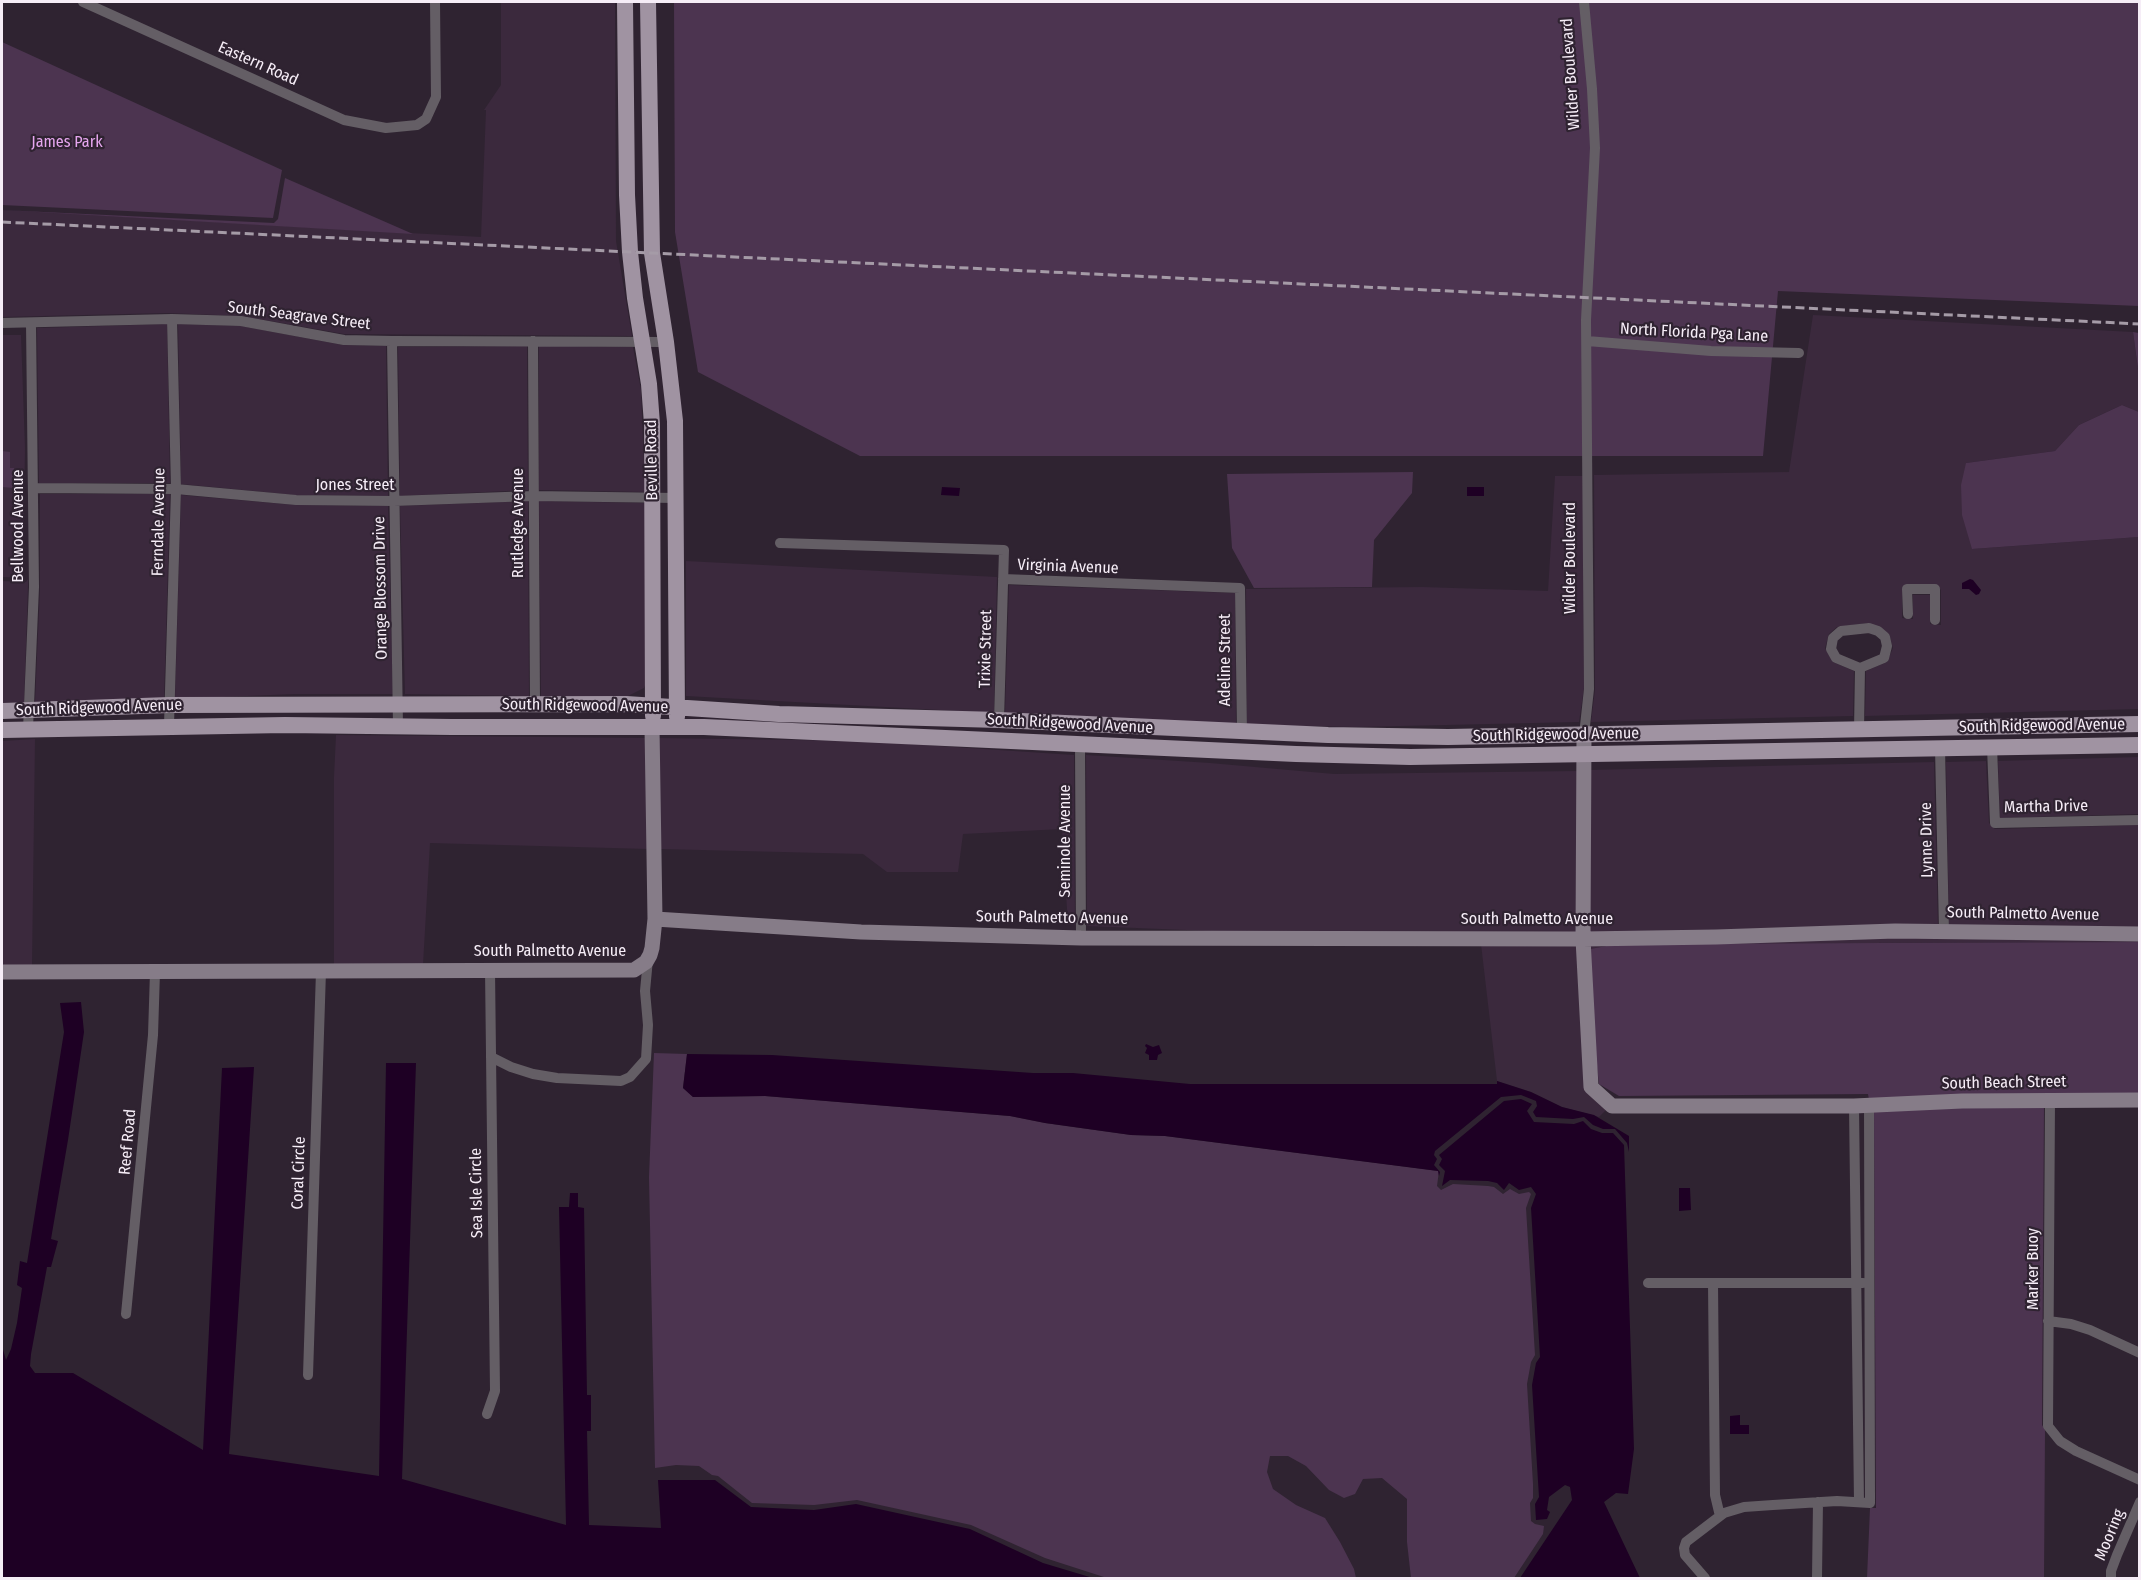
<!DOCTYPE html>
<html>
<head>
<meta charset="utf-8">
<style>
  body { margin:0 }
  #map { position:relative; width:2141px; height:1580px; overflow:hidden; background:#2f2331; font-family:"Fira Sans Condensed",sans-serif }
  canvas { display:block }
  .frame { position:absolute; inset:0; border:3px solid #f6edf7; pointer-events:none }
</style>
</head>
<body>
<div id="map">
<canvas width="2141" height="1580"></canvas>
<div class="frame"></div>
</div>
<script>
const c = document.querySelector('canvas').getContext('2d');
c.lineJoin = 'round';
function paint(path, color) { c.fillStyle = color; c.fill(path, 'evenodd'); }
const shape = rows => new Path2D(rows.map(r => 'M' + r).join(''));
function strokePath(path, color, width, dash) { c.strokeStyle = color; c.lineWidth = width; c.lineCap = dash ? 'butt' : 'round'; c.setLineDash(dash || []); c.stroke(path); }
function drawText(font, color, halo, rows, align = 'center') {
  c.font = font + ' "Fira Sans Condensed",sans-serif'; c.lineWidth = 4.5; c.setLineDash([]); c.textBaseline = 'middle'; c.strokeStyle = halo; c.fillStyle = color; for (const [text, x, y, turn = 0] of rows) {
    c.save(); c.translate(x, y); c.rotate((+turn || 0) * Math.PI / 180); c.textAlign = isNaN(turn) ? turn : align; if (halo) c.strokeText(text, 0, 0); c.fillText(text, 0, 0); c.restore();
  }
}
const built = shape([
  [501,2,615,2,616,241,632,336,344,334,242,316,167,313,2,317,2,210,481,237,486,110,484,110,501,85],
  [1813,315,2133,332,2139,377,2139,412,2122,405,2079,425,2055,451,1966,463,1973,549,2139,537,2139,709,1865,716,1866,671,1887,662,1893,648,1889,634,1868,623,1837,627,1829,634,1825,648,1833,662,1854,671,1853,716,1591,722,1595,690,1594,475,1789,472],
  [1934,584,1941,590,1941,625,1930,624,1930,595,1913,595,1913,619,1902,618,1902,589],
  [167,324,170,483,39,483,37,328],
  [178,324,241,326,343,345,386,346,388,496,295,495,181,484],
  [2,335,21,335,25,448,23,578,2,577],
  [527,346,528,490,400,496,398,347],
  [539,346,633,347,641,390,645,492,539,490],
  [1555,476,1583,476,1584,688,1579,722,1356,727,1247,725,1246,589,1422,587,1548,591],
  [40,494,170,494,164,699,35,702,40,588],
  [181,495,296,505,388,506,393,694,295,694,175,699],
  [528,501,529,696,405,694,400,506],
  [539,501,646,503,647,680,644,688,628,696,541,696],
  [28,561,28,586,24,702,2,703,2,581,26,582,28,579],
  [686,561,997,577,994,713,686,696],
  [1009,585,1235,593,1236,725,1005,713],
  [336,735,647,738,648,849,430,843,423,965,334,966,334,777],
  [658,738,864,741,1074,755,1075,925,1068,925,1062,829,963,834,958,872,887,872,863,854,660,849],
  [35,739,32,966,2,966,2,741],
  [1086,755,1210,763,1334,774,1578,771,1577,933,1260,933,1087,926],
  [2139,757,2139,814,2000,818,1998,761],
  [1986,761,1989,823,1995,829,2139,825,2139,928,1949,926,1946,762],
  [1934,762,1938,926,1589,933,1589,770],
  [1896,936,2140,939,2139,942,1617,944,1590,949,1590,944],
  [1481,944,1578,944,1585,1086,1607,1109,1599,1117,1562,1107,1531,1092,1497,1081]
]);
const green = shape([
  [674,2,2139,2,2139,306,1778,291,1763,456,860,456,698,372,675,232],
  [2,42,282,170,273,218,2,205],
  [285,178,413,234,2,210,274,223,278,219],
  [2133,332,2139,333,2139,377,2139,376],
  [2122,405,2139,412,2139,537,1972,549,1962,515,1961,485,1966,463,2055,451,2079,425],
  [2,451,10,452,10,468,14,468,14,488,2,487],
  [1413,472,1412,493,1374,540,1372,587,1254,588,1232,548,1227,474],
  [2139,942,2139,1093,1869,1100,1868,1094,1619,1096,1599,1084,1595,1049,1590,949,1617,944],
  [654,1053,687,1054,683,1088,693,1097,765,1096,1010,1116,1045,1123,1131,1135,1165,1136,1439,1171,1437,1186,1441,1190,1453,1184,1488,1186,1494,1187,1503,1194,1510,1189,1519,1194,1529,1192,1531,1194,1526,1208,1535,1355,1531,1362,1527,1384,1533,1484,1533,1498,1530,1503,1531,1521,1535,1524,1544,1526,1543,1534,1514,1578,1411,1578,1407,1542,1407,1499,1382,1478,1363,1479,1355,1494,1344,1498,1329,1490,1306,1466,1288,1456,1270,1456,1267,1472,1273,1489,1296,1505,1325,1518,1340,1542,1354,1569,1356,1578,1107,1578,1045,1558,971,1525,857,1500,814,1505,752,1503,718,1476,712,1475,699,1466,676,1465,655,1468,649,1177],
  [2044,1106,2042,1425,2045,1430,2044,1578,1867,1578,1870,1508,1876,1508,1874,1110]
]);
const water = shape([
  [942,487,960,488,959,496,941,495],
  [1467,487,1484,487,1484,496,1467,496],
  [1970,579,1973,580,1981,590,1979,594,1976,595,1969,589,1962,589,1962,583],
  [81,1002,84,1032,68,1140,51,1239,58,1241,51,1267,47,1267,31,1354,30,1366,35,1373,73,1373,203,1450,222,1068,254,1067,229,1454,379,1476,386,1063,416,1063,402,1479,566,1525,559,1207,569,1207,570,1193,578,1193,578,1207,584,1208,587,1395,591,1395,591,1431,587,1431,589,1525,661,1528,658,1480,715,1480,751,1507,814,1510,856,1504,970,1529,1043,1563,1093,1578,2,1578,2,1346,6,1360,11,1349,17,1323,22,1288,17,1285,20,1261,27,1263,64,1032,60,1003],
  [1146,1044,1153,1047,1159,1045,1162,1053,1158,1055,1157,1060,1149,1060,1149,1055,1145,1053,1147,1048,1145,1046],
  [687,1054,772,1055,1033,1073,1073,1073,1190,1084,1497,1084,1497,1081,1531,1092,1562,1107,1594,1115,1629,1136,1629,1152,1627,1143,1615,1129,1603,1129,1593,1125,1584,1117,1573,1119,1536,1117,1533,1112,1537,1106,1536,1101,1521,1095,1501,1097,1435,1151,1434,1155,1437,1159,1434,1165,1440,1172,1439,1176,1438,1171,1165,1136,1131,1135,1045,1123,1010,1116,765,1096,693,1097,683,1088],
  [1521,1099,1532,1104,1527,1111,1534,1122,1574,1124,1583,1121,1591,1129,1602,1133,1613,1133,1624,1145,1634,1449,1628,1494,1616,1493,1604,1502,1640,1578,1520,1578,1572,1500,1570,1487,1565,1485,1549,1497,1547,1510,1550,1512,1547,1519,1536,1520,1535,1504,1539,1497,1532,1385,1536,1363,1540,1357,1531,1208,1536,1194,1531,1187,1519,1190,1509,1183,1504,1190,1497,1183,1488,1181,1450,1180,1442,1186,1445,1171,1439,1165,1442,1159,1439,1155,1504,1101],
  [1679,1188,1690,1188,1691,1210,1679,1211],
  [1740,1415,1740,1425,1749,1425,1749,1434,1730,1434,1730,1416]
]);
const street = shape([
  [83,2,344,120,386,128,417,125,426,119,436,97,435,2],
  [2,323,172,319,241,321,344,340,392,341,666,342],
  [392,341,398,726],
  [533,341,535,705],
  [1587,341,1711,351,1799,353],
  [34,488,176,489,296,500,394,501,533,496,676,498],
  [780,543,1004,550,999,720],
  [1003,579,1240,588,1242,732],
  [1908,614,1907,589,1935,589,1935,620],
  [169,725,176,489,172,319],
  [28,729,34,587,31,323],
  [1859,730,1860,668,1884,658,1887,646,1885,637,1878,631,1869,628,1841,631,1833,638,1831,649,1836,658,1860,668],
  [1584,735,1589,689,1586,320,1595,148,1592,89,1584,2],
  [1080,744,1081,938],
  [1992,747,1995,823,2140,820],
  [1940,748,1944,931],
  [491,1057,511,1067,533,1074,557,1078,621,1081,630,1077,646,1059,648,1025,645,991,648,959],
  [2050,1100,2048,1426,2060,1441,2076,1451,2140,1480],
  [1854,1106,1859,1502],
  [1648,1283,1863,1283],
  [1713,1283,1715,1495,1720,1516],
  [126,1314,153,1035,155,972],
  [2048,1321,2071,1324,2090,1330,2140,1353],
  [308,1375,321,971],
  [487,1414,495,1391,490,970],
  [1705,1578,1685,1555,1684,1548,1686,1542,1724,1513,1744,1507,1773,1505,1837,1501,1870,1503,1869,1105],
  [1817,1578,1818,1502],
  [2111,1578,2111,1571,2117,1555,2140,1502]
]);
const secondary = shape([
  [1584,735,1583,939,1591,1087,1612,1106,1854,1106,1962,1101,2140,1100],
  [655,919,861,932,1081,938,1583,939,1716,937,1895,931,2140,934],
  [2,972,634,970,646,962,650,955,652,948,655,919,652,727]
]);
const primary = shape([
  [625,2,627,195,630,252,635,298,649,384,652,424,653,716],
  [648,2,652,253,666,342,675,421,677,717],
  [2,711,169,705,626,704,779,714,999,720,1328,735,1448,737,2140,724],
  [2,730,285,725,452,727,704,727,1296,754,1410,757,2140,745]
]);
const rail = shape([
  [2,222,2140,324]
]);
const streetNames = [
  ["Eastern Road",258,64,24],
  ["Wilder Boulevard",1571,74,-94],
  ["South Seagrave Street",299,316,7],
  ["North Florida Pga Lane",1694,333,3],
  ["Beville Road",652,460,-91],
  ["Jones Street",355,486],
  ["Ferndale Avenue",159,522,-89],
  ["Rutledge Avenue",519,523,-90],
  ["Bellwood Avenue",19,526,-90],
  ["Wilder Boulevard",1571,558,-90],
  ["Virginia Avenue",1068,567,2],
  ["Orange Blossom Drive",381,588,-91],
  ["Trixie Street",986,649,-89],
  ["Adeline Street",1226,660,-90],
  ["South Ridgewood Avenue",585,706,1],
  ["South Ridgewood Avenue",99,708,-2],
  ["South Ridgewood Avenue",1070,724,3],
  ["South Ridgewood Avenue",2042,726,-1],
  ["South Ridgewood Avenue",1556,735,-1],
  ["Martha Drive",2046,807,-1],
  ["Lynne Drive",1927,840,-91],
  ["Seminole Avenue",1066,841,-90],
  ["South Palmetto Avenue",2023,914,1],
  ["South Palmetto Avenue",1052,918,1],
  ["South Palmetto Avenue",1537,920],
  ["South Palmetto Avenue",550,952],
  ["South Beach Street",2004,1083,-1],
  ["Reef Road",128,1142,-85],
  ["Coral Circle",299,1173,-88],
  ["Sea Isle Circle",477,1193,-91],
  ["Marker Buoy",2034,1269,-90],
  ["Mooring",2110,1535,-68]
];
const parkNames = [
  ["James Park",67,143]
];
paint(built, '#3b293d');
paint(green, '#4c3450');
paint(water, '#1e0024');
strokePath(street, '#645e65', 10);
strokePath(secondary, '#867c88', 15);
strokePath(primary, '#a093a2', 16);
strokePath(rail, '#a59ba7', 3, [9, 4.5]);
drawText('16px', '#f6edf7', '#2f2331', streetNames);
drawText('16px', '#e6a6ef', '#2f2331', parkNames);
</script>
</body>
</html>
